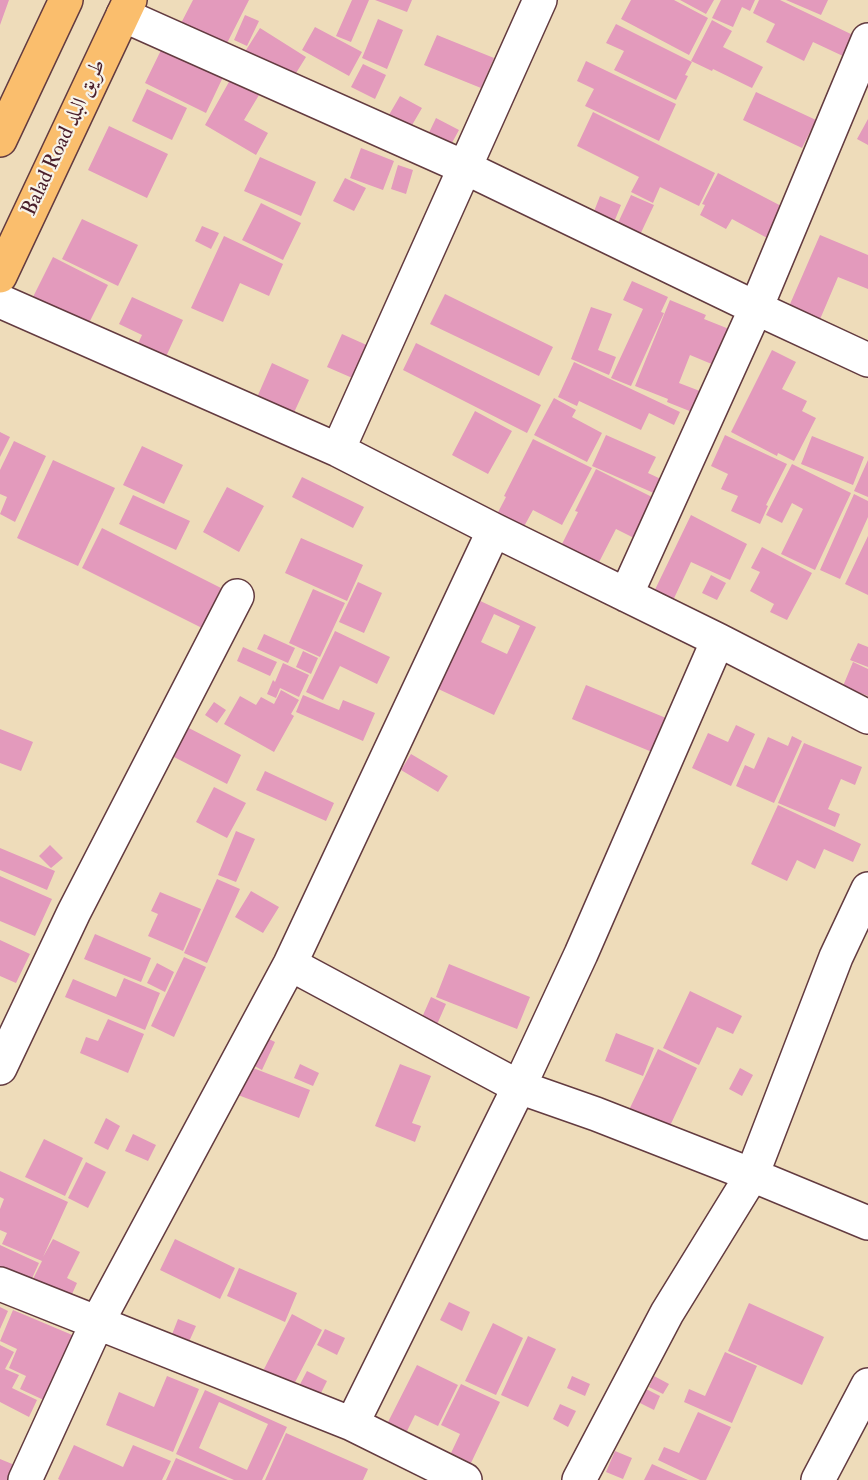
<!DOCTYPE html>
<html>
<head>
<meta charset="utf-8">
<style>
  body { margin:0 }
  canvas { display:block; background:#eedcba }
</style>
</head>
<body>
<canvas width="868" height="1480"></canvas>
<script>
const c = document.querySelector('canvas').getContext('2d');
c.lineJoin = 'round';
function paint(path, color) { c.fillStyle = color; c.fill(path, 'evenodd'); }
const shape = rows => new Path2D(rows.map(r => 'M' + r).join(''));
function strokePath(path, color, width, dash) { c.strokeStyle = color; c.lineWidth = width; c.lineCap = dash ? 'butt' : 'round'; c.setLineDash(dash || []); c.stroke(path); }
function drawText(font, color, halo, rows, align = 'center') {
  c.font = font + ' "IM FELL Double Pica",Amiri,serif'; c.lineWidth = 4.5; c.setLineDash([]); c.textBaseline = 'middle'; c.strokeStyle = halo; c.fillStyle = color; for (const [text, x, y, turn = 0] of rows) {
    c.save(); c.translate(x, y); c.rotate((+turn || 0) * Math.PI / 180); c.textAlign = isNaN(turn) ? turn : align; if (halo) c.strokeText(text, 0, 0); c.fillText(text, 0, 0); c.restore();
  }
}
const building = shape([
  [0,0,9,0,0,25],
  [193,0,249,0,223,51,178,29],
  [352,0,369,0,351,42,336,36],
  [375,0,412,0,407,12],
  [631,0,674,0,708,18,689,55,621,19],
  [680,0,714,0,706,14],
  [721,0,755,0,750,11,742,7,733,27,712,18],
  [759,0,780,0,855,36,845,57,813,42,804,61,766,42,775,24,753,13],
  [786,0,828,0,821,15],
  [245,15,259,21,247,46,234,40],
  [378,19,403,30,387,69,362,58],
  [712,20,732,31,723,47,763,67,752,88,713,69,712,71,691,61],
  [616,24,692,62,685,75,688,76,676,100,614,70,624,51,606,43],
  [315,27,362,52,349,76,302,50],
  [260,28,306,57,288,86,241,58],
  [437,35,494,58,481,88,424,65],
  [163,46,224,75,206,113,145,83],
  [586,61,676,104,659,141,585,106,594,89,577,81],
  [363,64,386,75,375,99,351,87],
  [230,80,259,95,244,120,268,133,256,155,205,125],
  [147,89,187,108,172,140,132,121],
  [756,92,816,120,802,148,743,120],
  [400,96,422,108,408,132,386,120],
  [593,112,715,173,699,206,660,187,653,203,631,192,639,177,577,146],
  [436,118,459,130,447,152,425,141],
  [868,119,868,145,857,139],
  [109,126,168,154,147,198,88,170],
  [361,148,394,161,383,190,350,178],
  [260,157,316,182,301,216,244,191],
  [398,165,413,170,406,194,391,189],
  [718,173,785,208,769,239,732,219,726,229,700,215,705,205,702,204],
  [345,178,366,188,354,211,333,201],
  [631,195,654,205,639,237,616,227],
  [600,196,621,205,612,227,591,219],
  [261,203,301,223,283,260,242,240],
  [82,219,138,245,118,286,62,259],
  [202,226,219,233,211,249,195,241],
  [820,235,868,255,868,289,838,277,818,324,787,311],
  [224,236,283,264,269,296,240,283,223,322,191,308],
  [53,257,108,285,86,329,31,301],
  [632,281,668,297,661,312,664,313,631,386,611,378,643,309,623,300],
  [445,294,553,347,539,376,430,324],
  [132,297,183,320,163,363,135,350,142,335,119,324],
  [670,300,706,315,704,319,729,329,714,365,690,355,679,383,705,393,697,414,667,402,668,399,635,386],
  [591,307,612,314,598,350,616,357,609,375,571,359],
  [342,334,371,347,357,380,327,367],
  [416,343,541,405,527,433,403,370],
  [772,350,796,362,782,389,807,401,802,411,816,418,794,461,778,453,777,456,731,432],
  [574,362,680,412,674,425,649,413,641,430,579,401,577,406,558,397],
  [272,363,309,380,291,419,255,402],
  [554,398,576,410,572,417,602,433,587,462,534,435],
  [475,411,512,431,488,474,452,455],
  [0,432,10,437,0,457],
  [606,435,656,457,648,473,663,480,656,494,592,466],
  [725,435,787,464,766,505,768,506,760,524,731,511,738,496,721,489,728,474,711,466],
  [812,436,864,457,853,485,801,464],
  [533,439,592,468,562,525,533,510,521,532,495,518,506,497,504,496],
  [14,441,46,456,15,522,0,514,7,497,0,494,0,470],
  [142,446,183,465,164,504,123,485],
  [53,460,115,488,78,566,17,538],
  [868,460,868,497,854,491],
  [792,464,851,493,815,570,781,554,803,509,792,503,782,523,766,515],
  [596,469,654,498,634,538,616,529,596,568,559,550,578,512,575,511],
  [302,477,364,507,353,528,292,497],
  [227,487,264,506,239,552,203,532],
  [854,494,868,501,868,517,840,579,820,570],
  [133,495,190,521,176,550,119,524],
  [691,515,747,544,730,580,691,562,669,609,650,600],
  [102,528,221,588,202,628,82,568],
  [868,536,868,595,845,584],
  [301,538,363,565,347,601,285,573],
  [762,547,812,573,787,620,770,612,774,604,750,591,760,572,751,568],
  [711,575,726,583,717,600,702,593],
  [358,582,382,593,364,633,339,622],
  [313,589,345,603,320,657,289,643],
  [476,599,536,627,494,715,434,687],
  [494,614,520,626,507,654,481,642],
  [335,631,390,657,377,684,340,666,323,700,306,692],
  [264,634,295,648,288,663,257,649],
  [858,643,868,647,868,667,850,660],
  [243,647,277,662,270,676,237,661],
  [303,651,318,658,311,674,296,667],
  [853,662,868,669,868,696,843,686],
  [283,663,309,675,299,697,280,688,276,698,267,694,273,680,275,682],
  [586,685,666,718,652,752,572,719],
  [281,690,299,700,291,714,294,716,274,752,224,724,240,696,256,705,261,697,274,704],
  [303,695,339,710,343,700,375,713,363,741,296,712],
  [214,702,226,710,217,723,205,715],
  [736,725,755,734,731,786,692,768,708,733,728,742],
  [185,726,241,755,227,784,170,755],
  [0,729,33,742,21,771,0,763],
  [792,736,802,741,774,803,736,786,745,765,754,769,768,737,788,746],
  [804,743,862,767,855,785,841,779,828,809,840,814,835,827,778,803],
  [411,754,448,776,438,792,401,770],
  [265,771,334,803,326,821,256,790],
  [214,787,246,803,227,838,196,822],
  [778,805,861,844,853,862,824,849,815,869,797,860,787,881,751,864],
  [236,831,255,839,236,882,218,875],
  [50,845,63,858,51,868,39,856],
  [0,848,55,871,47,890,0,870],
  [0,876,52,899,35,936,0,921],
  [217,879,240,889,207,963,184,953],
  [251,891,279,907,263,933,235,917],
  [160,892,201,909,183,951,148,936,158,914,151,911],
  [95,934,151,958,141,982,84,959],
  [0,940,30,954,16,983,0,976],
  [184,957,206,967,174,1037,151,1026],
  [157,963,174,972,165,992,147,983],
  [449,964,530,997,517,1029,436,997],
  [124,978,160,993,145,1030,65,997,73,979,116,997],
  [690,991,742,1016,733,1034,717,1027,699,1065,663,1048],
  [431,997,446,1004,435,1029,420,1022],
  [108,1019,144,1034,128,1073,80,1053,86,1037,98,1041],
  [616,1033,654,1048,643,1076,605,1061],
  [261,1035,275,1042,262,1070,247,1062],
  [658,1049,697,1068,669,1128,629,1110],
  [300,1064,319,1073,313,1086,294,1078],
  [400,1064,431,1076,412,1123,421,1126,415,1142,375,1126],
  [248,1066,310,1090,299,1118,238,1095],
  [740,1068,753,1075,742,1096,729,1089],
  [106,1118,120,1126,108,1150,94,1143],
  [133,1134,156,1145,148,1161,125,1151],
  [44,1139,83,1158,65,1196,25,1177],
  [86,1162,106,1172,88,1208,68,1198],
  [0,1171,68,1202,43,1257,53,1239,80,1252,67,1278,77,1283,68,1303,30,1285,42,1261,2,1244,7,1233,0,1230,0,1209,4,1199,0,1197],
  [175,1239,235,1268,220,1299,160,1270],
  [0,1245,39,1263,29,1285,0,1272],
  [239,1268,297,1293,285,1322,227,1296],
  [449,1302,470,1312,462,1331,440,1320],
  [749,1303,824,1337,802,1385,728,1351],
  [0,1307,8,1311,0,1329],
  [13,1310,77,1337,48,1402,20,1389,26,1376,9,1368,17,1349,0,1341],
  [292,1314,322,1330,291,1390,261,1375],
  [178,1319,196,1326,188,1344,171,1337],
  [493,1323,523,1338,496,1395,465,1381],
  [325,1329,345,1338,337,1355,317,1345],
  [528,1336,556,1349,528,1407,501,1395],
  [0,1345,14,1352,5,1369,19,1375,12,1388,37,1400,29,1417,0,1402],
  [725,1352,757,1366,732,1423,684,1402,689,1389,705,1396],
  [417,1365,458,1385,438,1426,415,1415,405,1435,386,1426],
  [307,1371,327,1381,317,1401,297,1390],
  [167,1376,199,1389,173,1452,106,1425,119,1392,154,1407],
  [572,1376,590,1384,585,1396,567,1388],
  [654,1376,669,1384,663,1394,649,1387],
  [461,1384,500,1402,471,1463,451,1453,460,1434,441,1425],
  [644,1388,660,1396,654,1410,638,1402],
  [205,1390,287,1427,262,1480,234,1480,176,1454],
  [219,1402,268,1424,247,1470,199,1448],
  [560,1404,576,1411,568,1427,553,1419],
  [698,1412,731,1427,706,1480,700,1480,658,1460,664,1447,679,1453],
  [286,1433,368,1469,363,1480,265,1480],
  [74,1445,123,1467,133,1445,171,1461,162,1480,60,1480,58,1479],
  [615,1451,632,1458,623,1479,606,1472],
  [176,1458,228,1480,166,1480],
  [0,1459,17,1466,11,1480,0,1480],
  [652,1464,688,1480,644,1480]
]);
const minor = shape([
  [123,15,466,168,756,308,868,360],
  [0,301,338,450,494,530,718,640,868,717],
  [338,450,540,0],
  [626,595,756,308,868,40],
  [290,964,519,1087,596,1114,752,1175,868,1223],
  [0,1068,74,912,237,596],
  [0,1284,352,1424,465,1480],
  [352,1424,519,1087,581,954,718,640],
  [25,1480,97,1323,290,964,494,530],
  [579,1480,667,1313,752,1175,836,957,868,889],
  [818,1480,868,1385]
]);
const trunk = shape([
  [0,140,66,0],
  [0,276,130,0]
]);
const streetNames = [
  ["Balad Road طريق البلد",65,138,-65]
];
paint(building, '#e39abc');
strokePath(minor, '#633b40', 36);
strokePath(trunk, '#633b40', 36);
strokePath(minor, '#fff', 33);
strokePath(trunk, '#fabe6d', 33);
drawText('21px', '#4a1f2b', '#f7f3e8', streetNames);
</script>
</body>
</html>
